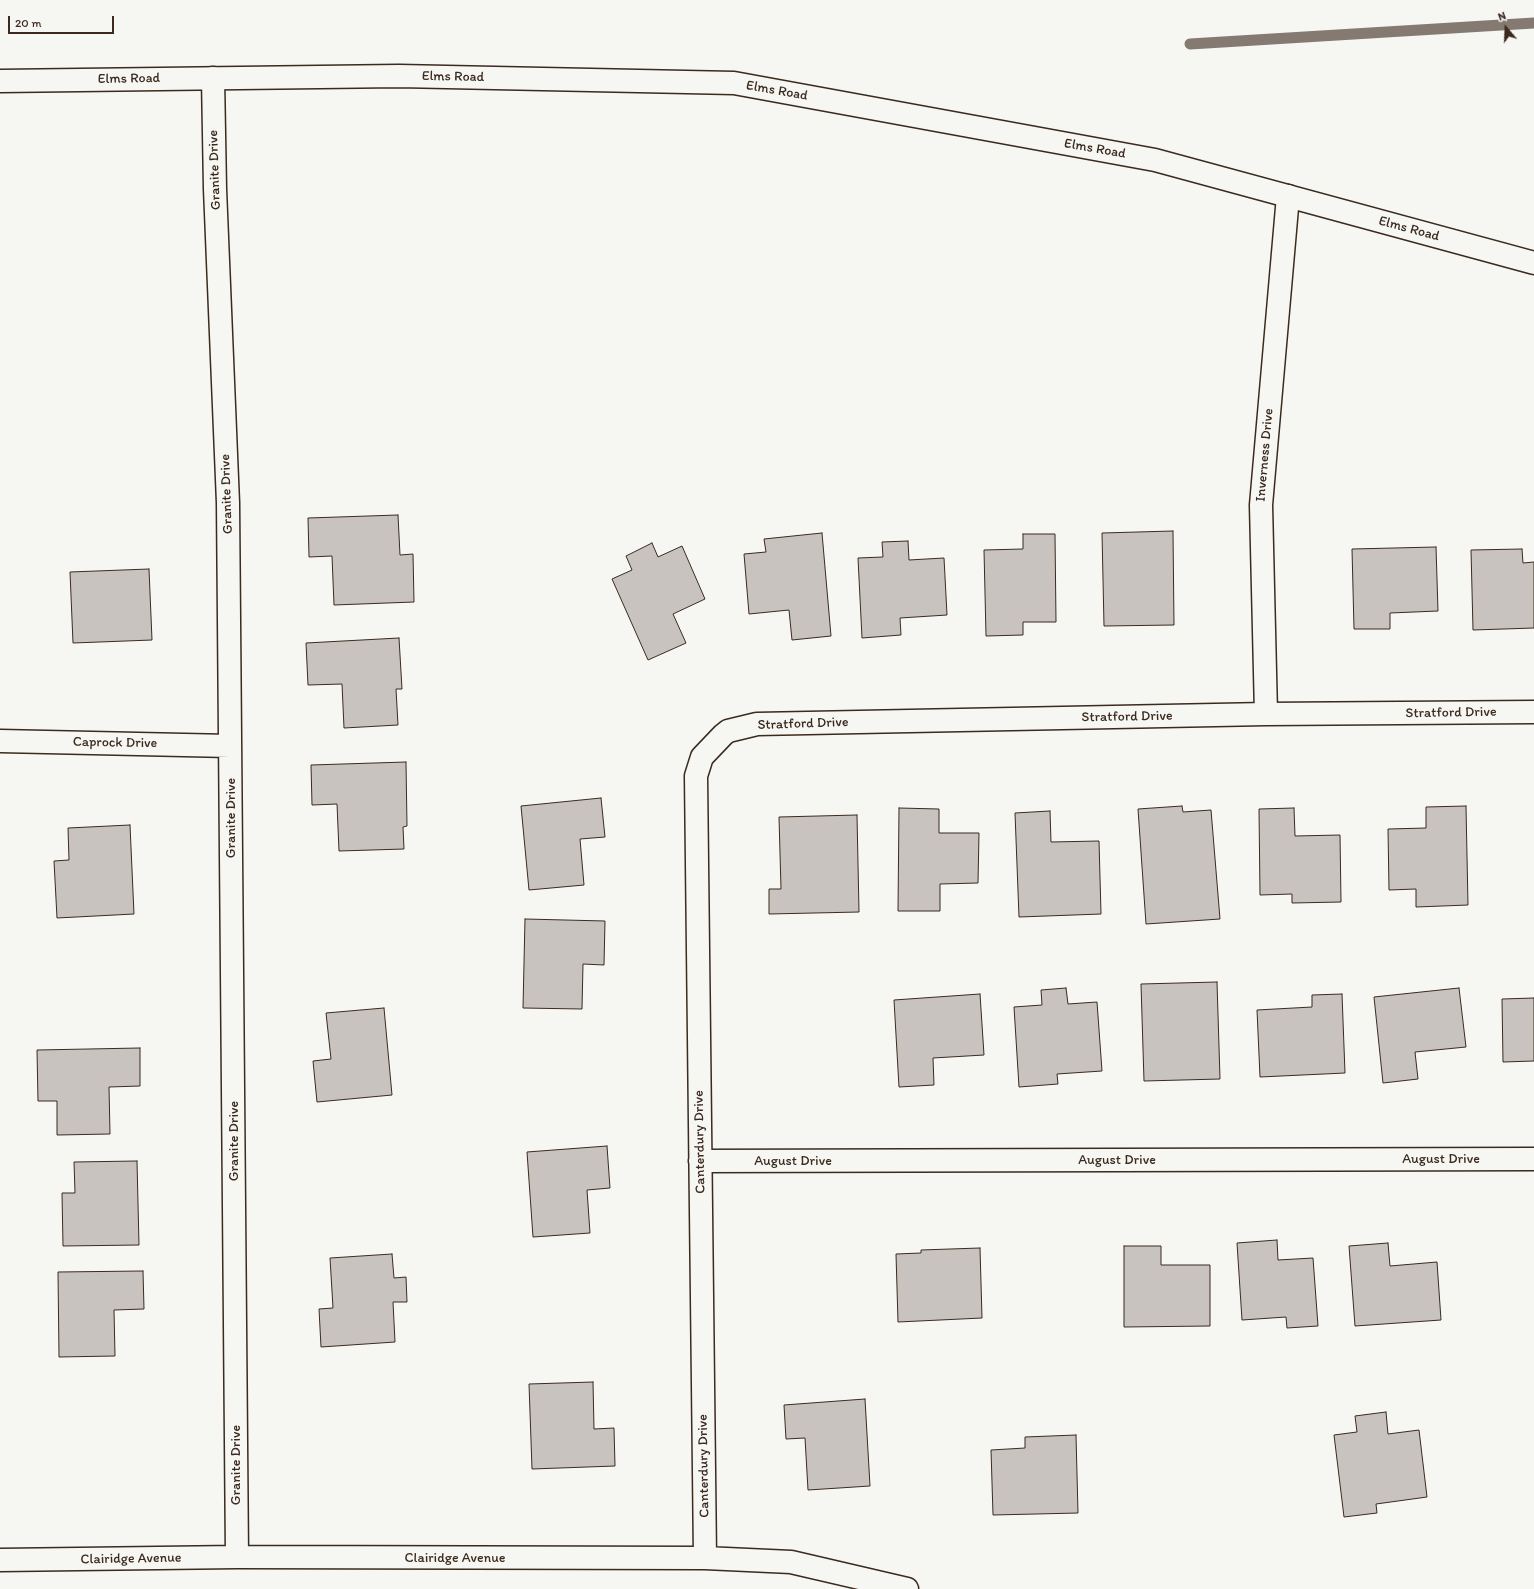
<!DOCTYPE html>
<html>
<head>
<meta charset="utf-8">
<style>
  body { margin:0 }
  #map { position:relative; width:1534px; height:1589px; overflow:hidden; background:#f6f6f2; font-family:Itim,sans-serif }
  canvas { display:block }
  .north { position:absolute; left:1486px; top:8px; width:40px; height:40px; -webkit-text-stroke:3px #f6f6f2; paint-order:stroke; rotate:341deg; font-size:11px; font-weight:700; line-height:16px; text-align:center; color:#3b2a1e }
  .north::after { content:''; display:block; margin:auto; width:14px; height:18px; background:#3b2a1e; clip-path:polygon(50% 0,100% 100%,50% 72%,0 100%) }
  .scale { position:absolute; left:8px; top:16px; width:106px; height:18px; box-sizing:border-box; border:2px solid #3b2a1e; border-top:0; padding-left:5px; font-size:12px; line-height:14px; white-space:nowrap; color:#3b2a1e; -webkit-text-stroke:3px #f6f6f2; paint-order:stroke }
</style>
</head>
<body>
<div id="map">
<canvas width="1534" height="1589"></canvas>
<div class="north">N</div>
<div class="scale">20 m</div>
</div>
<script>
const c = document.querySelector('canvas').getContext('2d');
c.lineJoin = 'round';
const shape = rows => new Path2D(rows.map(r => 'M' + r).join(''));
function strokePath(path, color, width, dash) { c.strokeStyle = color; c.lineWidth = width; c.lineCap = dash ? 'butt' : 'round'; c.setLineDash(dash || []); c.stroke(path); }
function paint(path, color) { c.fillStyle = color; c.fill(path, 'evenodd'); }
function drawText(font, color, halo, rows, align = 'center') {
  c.font = font + ' Itim,sans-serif'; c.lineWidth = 3.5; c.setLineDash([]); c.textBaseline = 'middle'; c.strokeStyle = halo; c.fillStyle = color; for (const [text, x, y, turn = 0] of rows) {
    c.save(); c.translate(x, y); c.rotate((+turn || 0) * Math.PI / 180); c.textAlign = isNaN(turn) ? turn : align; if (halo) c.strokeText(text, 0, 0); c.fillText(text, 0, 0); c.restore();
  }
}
const stream = shape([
  [1190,44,1534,23]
]);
const building = shape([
  [398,515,400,555,413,554,414,602,334,605,332,556,309,557,308,518,398,515],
  [1173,531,1174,625,1104,626,1102,533,1173,531],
  [822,533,831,636,792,640,789,610,749,614,744,554,766,552,764,539,822,533],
  [1023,534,1055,534,1056,622,1023,622,1023,635,986,636,984,550,1023,549,1023,534],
  [908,541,909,560,944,558,947,615,900,618,901,635,862,638,858,558,883,557,882,542,908,541],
  [652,543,658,557,682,546,705,599,673,614,686,643,648,660,612,579,632,570,626,556,652,543],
  [1436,547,1438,611,1390,613,1390,629,1354,629,1352,549,1436,547],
  [1522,549,1523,563,1534,562,1534,628,1473,630,1471,550,1522,549],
  [149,569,152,640,73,643,70,572,149,569],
  [399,638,402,689,396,689,398,725,344,728,342,684,308,685,306,643,399,638],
  [406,762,407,826,403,827,404,849,339,851,337,804,312,805,311,765,406,762],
  [601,798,605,837,580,839,584,885,529,890,521,806,601,798],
  [1182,806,1183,812,1211,810,1220,919,1146,924,1138,809,1182,806],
  [1466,806,1468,905,1416,907,1416,889,1389,890,1388,829,1426,828,1426,807,1466,806],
  [899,808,939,809,939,833,979,833,978,883,940,884,940,911,898,911,899,808],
  [1294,808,1295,836,1340,835,1341,902,1292,903,1292,894,1260,895,1259,809,1294,808],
  [1050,811,1051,842,1099,841,1101,914,1019,917,1015,813,1050,811],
  [857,815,859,912,769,914,769,889,781,889,779,817,857,815],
  [130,825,134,914,57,918,54,861,69,860,68,828,130,825],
  [525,919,605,921,604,965,583,964,582,1009,523,1008,525,919],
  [1217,982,1220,1079,1144,1081,1141,984,1217,982],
  [1066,988,1068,1004,1097,1002,1102,1071,1057,1074,1058,1084,1019,1087,1014,1007,1042,1005,1041,990,1066,988],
  [1459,988,1466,1047,1415,1052,1418,1079,1383,1083,1374,997,1459,988],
  [980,994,984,1055,933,1058,934,1085,899,1087,894,1000,980,994],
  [1342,994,1345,1073,1260,1077,1257,1010,1312,1007,1312,995,1342,994],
  [1534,998,1534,1061,1503,1062,1502,999,1534,998],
  [384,1008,392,1095,317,1102,313,1061,331,1059,326,1013,384,1008],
  [140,1048,140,1086,109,1087,110,1134,57,1135,57,1101,38,1101,37,1050,140,1048],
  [607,1146,610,1188,587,1190,590,1233,533,1237,527,1152,607,1146],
  [137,1161,139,1245,63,1246,62,1193,75,1193,74,1162,137,1161],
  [1277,1240,1278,1260,1313,1258,1318,1326,1287,1328,1286,1317,1242,1320,1237,1243,1277,1240],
  [1388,1243,1390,1266,1437,1262,1441,1320,1355,1326,1349,1246,1388,1243],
  [1124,1246,1161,1246,1161,1265,1210,1265,1210,1326,1124,1327,1124,1246],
  [980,1248,982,1318,898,1322,896,1254,921,1253,921,1250,980,1248],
  [392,1254,394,1278,406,1277,407,1302,393,1302,395,1342,321,1347,319,1309,333,1308,330,1258,392,1254],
  [143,1271,144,1309,114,1310,115,1356,59,1357,58,1272,143,1271],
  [593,1382,594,1429,614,1428,615,1466,532,1469,529,1384,593,1382],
  [865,1399,870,1486,808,1490,805,1438,786,1439,784,1405,865,1399],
  [1386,1412,1388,1434,1419,1430,1427,1497,1376,1504,1377,1513,1344,1517,1334,1435,1357,1432,1355,1416,1386,1412],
  [1076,1435,1078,1513,993,1515,991,1450,1025,1448,1025,1437,1076,1435]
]);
const street = shape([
  [213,78,215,189,228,503,237,1557],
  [1266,714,1261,505,1288,196],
  [0,741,230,746],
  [700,1161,1534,1159],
  [705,1558,696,776,702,757,723,735,728,731,757,724,1266,714,1534,712],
  [0,1560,237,1557,705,1558,791,1562,907,1589]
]);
const secondary = shape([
  [0,81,399,76,734,83,1155,160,1534,263]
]);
const streetNames = [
  ["Elms Road",453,77,1],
  ["Elms Road",129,79,-1],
  ["Elms Road",777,91,10],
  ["Elms Road",1095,149,10],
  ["Granite Drive",215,170,-92],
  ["Elms Road",1409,229,15],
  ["Inverness Drive",1265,455,-85],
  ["Granite Drive",227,494,-92],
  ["Stratford Drive",1451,713,-1],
  ["Stratford Drive",1127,717,-1],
  ["Stratford Drive",803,724,-2],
  ["Caprock Drive",115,743,1],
  ["Granite Drive",231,818,-90],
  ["Granite Drive",234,1141,-90],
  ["Canterdury Drive",700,1142,-91],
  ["August Drive",1441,1159],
  ["August Drive",1117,1160],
  ["August Drive",793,1161],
  ["Granite Drive",236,1465,-90],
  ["Canterdury Drive",704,1466,-91],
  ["Clairidge Avenue",455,1558],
  ["Clairidge Avenue",131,1559,-1]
];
strokePath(stream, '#857a71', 11);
paint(building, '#c8c3be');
strokePath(building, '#3b2a1e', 1);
strokePath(street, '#3b2a1e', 25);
strokePath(secondary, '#3b2a1e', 25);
strokePath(street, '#f6f6f2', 22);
strokePath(secondary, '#f6f6f2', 22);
drawText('14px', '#3b2a1e', '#f6f6f2', streetNames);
</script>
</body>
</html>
